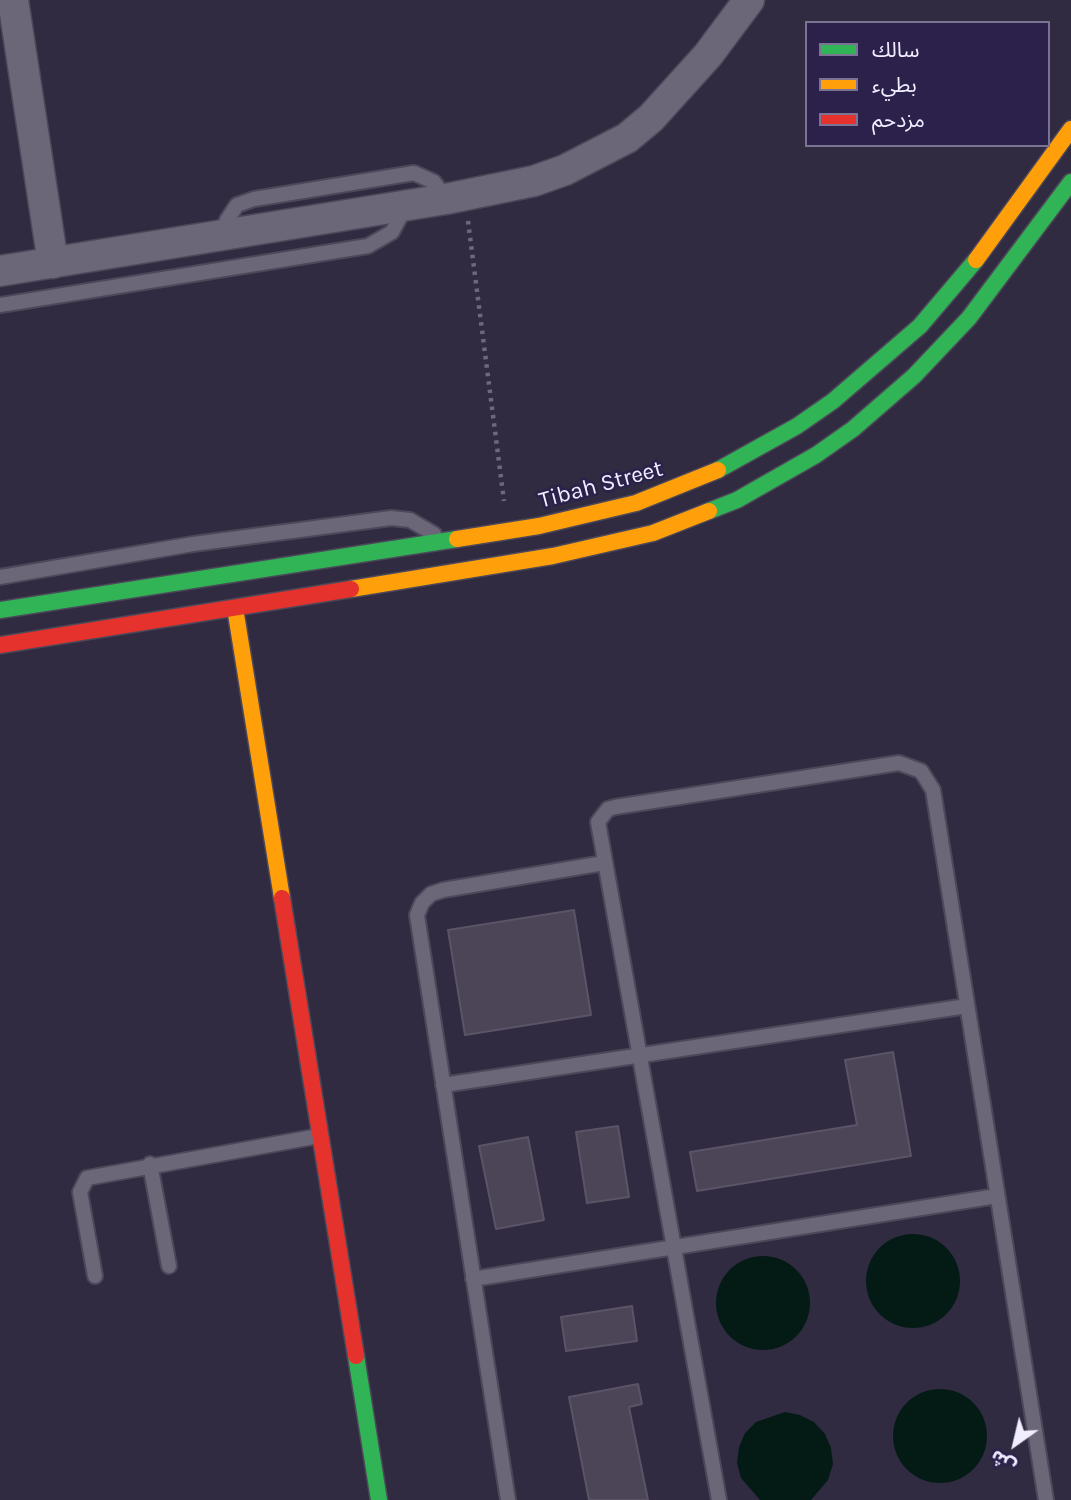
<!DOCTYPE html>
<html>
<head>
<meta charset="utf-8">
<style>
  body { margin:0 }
  #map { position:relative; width:1071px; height:1500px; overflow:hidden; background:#302b41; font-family:Karla,"Noto Sans Arabic",sans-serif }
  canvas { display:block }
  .legend { position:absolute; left:805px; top:21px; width:245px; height:126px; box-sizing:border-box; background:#2b214b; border:2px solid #7a7393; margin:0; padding:9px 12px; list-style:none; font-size:21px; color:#f0eeff }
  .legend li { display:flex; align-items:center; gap:14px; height:35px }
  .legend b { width:35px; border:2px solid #7a7393 }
  .north { position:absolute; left:980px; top:1409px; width:70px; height:70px; -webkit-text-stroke:5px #2b214b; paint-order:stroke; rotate:214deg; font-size:19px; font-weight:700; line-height:28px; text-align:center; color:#f0eeff }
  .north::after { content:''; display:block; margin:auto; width:24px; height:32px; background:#f0eeff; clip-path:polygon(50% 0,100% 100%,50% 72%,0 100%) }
</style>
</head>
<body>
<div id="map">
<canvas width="1071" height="1500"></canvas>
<ul class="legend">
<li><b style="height:9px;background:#30b455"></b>سالك</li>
<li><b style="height:9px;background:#ff9f0a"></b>بطيء</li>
<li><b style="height:9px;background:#e5322d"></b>مزدحم</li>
</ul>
<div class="north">ش</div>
</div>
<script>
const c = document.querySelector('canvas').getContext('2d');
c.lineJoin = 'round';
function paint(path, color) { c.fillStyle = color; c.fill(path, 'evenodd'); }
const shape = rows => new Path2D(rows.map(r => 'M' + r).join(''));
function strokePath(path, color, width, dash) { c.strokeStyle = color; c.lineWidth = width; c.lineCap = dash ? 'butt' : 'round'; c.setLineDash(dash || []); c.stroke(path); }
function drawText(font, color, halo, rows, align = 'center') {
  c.font = font + ' Karla,sans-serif'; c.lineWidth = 5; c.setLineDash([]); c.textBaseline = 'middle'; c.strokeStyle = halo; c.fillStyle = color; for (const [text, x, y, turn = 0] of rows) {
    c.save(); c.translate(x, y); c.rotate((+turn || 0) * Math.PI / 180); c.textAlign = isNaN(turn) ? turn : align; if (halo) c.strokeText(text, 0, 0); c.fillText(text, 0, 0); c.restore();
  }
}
const water = shape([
  '866 1281a47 47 0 1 1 94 0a47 47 0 1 1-94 0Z',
  '716 1303a47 47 0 1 1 94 0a47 47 0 1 1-94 0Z',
  '893 1436a47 47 0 1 1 94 0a47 47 0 1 1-94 0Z',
  [785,1412,800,1415,814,1422,825,1434,831,1448,833,1464,828,1480,811,1500,760,1500,741,1478,737,1463,739,1447,745,1433,756,1422]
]);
const building = shape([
  [574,910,591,1015,465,1035,448,930,574,910],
  [893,1052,911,1156,697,1191,690,1152,857,1125,845,1060,893,1052],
  [618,1126,629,1197,587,1203,576,1132,618,1126],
  [528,1137,544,1220,496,1229,479,1146,528,1137],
  [632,1306,637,1341,566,1351,561,1317,632,1306],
  [638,1384,642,1404,629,1407,648,1500,589,1500,569,1397,638,1384]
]);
const path = shape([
  [468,221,504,501]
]);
const lane = shape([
  [223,235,227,220,237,205,254,199,414,173,434,182,446,199],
  [0,305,368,246,392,232,406,206],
  [0,577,193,544,391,518,410,520,434,534],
  [443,1085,967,1006],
  [150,1164,169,1266],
  [95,1276,80,1192,87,1178,319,1136],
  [473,1279,997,1196],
  [508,1500,417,915,422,903,431,894,443,890,604,863],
  [719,1500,598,822,608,809,615,807,899,763,921,771,933,790,1046,1500]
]);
const street = shape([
  [13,0,53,263],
  [0,271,446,199,534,181,565,170,627,138,651,118,708,55,749,0]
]);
const fast = shape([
  [718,470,797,426,833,401,920,326,976,260],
  [709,511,737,500,816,455,853,429,914,376,969,318,1071,182],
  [0,610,457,539],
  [356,1356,379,1500]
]);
const slow = shape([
  [976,260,1071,129],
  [457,539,539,526,636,503,718,470],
  [351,589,553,556,653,533,709,511],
  [235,608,282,898]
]);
const jam = shape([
  [0,645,351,589],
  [282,898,356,1356]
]);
const streetNames = [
  ["Tibah Street",601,485,-15]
];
paint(water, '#041b15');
paint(building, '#4c4557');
strokePath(building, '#5b5366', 2);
strokePath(lane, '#4c4859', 18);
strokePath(street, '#4c4859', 33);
strokePath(fast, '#4c4859', 19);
strokePath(slow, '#4c4859', 19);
strokePath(jam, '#4c4859', 19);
strokePath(path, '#6c6979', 4.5, [3.5, 5]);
strokePath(lane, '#6b6778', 14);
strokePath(street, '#6b6778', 30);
strokePath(fast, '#30b455', 16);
strokePath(slow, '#ff9f0a', 16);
strokePath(jam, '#e5322d', 16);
drawText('23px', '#f0eeff', '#2b214b', streetNames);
</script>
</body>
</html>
